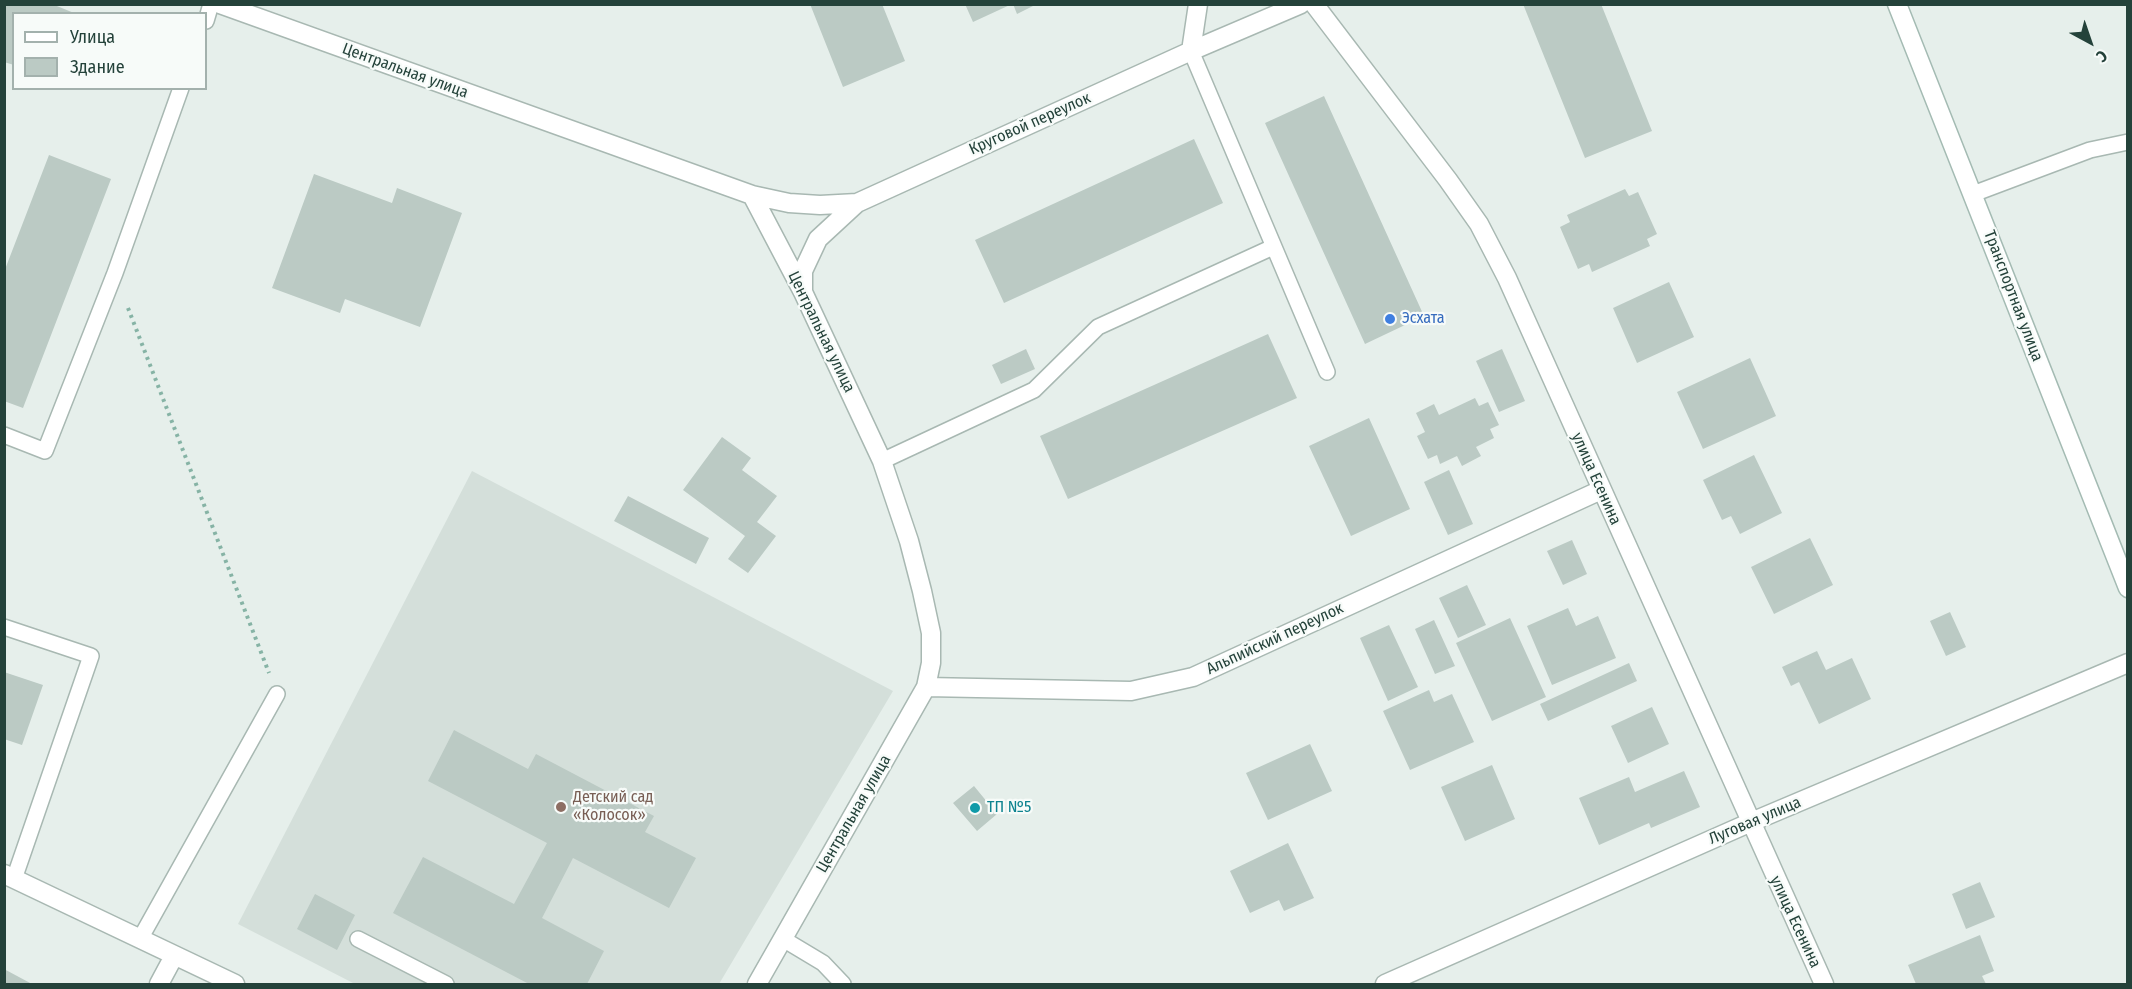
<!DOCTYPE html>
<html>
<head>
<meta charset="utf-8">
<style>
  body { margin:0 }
  #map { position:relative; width:2132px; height:989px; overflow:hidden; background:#e6efeb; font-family:"Fira Sans Condensed",sans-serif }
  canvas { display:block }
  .frame { position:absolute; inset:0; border:6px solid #24423a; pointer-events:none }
  .legend { position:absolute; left:12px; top:12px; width:195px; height:78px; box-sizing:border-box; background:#f7fbf9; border:2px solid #a3b1ad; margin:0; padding:8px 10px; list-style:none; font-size:18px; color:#24423a }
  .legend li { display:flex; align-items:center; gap:12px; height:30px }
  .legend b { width:30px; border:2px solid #a3b1ad }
  .north { position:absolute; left:2060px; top:12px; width:60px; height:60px; -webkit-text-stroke:4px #f7fbf9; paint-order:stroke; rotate:140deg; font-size:16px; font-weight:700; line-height:24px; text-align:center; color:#24423a }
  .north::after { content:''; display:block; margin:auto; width:21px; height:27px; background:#24423a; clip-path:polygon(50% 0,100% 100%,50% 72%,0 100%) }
</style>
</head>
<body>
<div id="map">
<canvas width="2132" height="989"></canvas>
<div class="frame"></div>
<ul class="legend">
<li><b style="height:8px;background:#fff"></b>Улица</li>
<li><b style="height:16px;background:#bbcac4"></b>Здание</li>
</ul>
<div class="north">С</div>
</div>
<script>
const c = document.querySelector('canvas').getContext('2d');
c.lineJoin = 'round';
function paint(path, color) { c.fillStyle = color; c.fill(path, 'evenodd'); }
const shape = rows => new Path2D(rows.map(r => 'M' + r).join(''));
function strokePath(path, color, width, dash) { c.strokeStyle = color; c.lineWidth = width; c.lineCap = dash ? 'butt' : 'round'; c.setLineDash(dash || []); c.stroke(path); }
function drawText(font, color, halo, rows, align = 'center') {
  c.font = font + ' "Fira Sans Condensed",sans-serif'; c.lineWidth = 4.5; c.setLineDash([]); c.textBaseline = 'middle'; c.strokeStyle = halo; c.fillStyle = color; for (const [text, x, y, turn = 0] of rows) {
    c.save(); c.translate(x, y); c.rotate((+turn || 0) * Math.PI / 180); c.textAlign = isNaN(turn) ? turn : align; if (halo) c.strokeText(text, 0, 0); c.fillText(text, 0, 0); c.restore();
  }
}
const built = shape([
  [472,471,893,691,719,984,355,984,238,924]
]);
const building = shape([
  [4,4,52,4,74,13,14,14,14,65,4,62],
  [810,4,882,4,905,61,843,87],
  [965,4,1012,4,973,22],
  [1013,4,1037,4,1017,14],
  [1523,4,1601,4,1652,131,1585,158],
  [1324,96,1424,316,1365,344,1265,123],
  [1194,139,1223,203,1004,303,975,240],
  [49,155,111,179,23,408,4,401,4,272],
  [314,174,392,203,397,188,462,213,420,327,345,299,340,313,272,288],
  [1625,189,1629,196,1638,192,1657,234,1647,239,1650,246,1592,272,1589,264,1578,269,1560,227,1570,222,1567,215],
  [1669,282,1694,337,1637,363,1613,308],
  [1268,334,1297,398,1068,499,1040,436],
  [1026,349,1035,369,1001,384,992,365],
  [1502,349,1525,401,1499,412,1476,361],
  [1750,358,1776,416,1703,449,1677,392],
  [1475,398,1479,406,1488,402,1499,425,1490,429,1494,438,1476,447,1481,456,1462,466,1457,456,1440,464,1437,455,1428,459,1417,436,1425,432,1416,413,1434,404,1439,415],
  [1369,418,1410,509,1351,536,1309,446],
  [722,437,751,458,742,470,777,496,757,522,776,536,748,573,728,559,745,536,683,490],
  [1754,455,1782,513,1740,534,1731,516,1722,520,1703,480],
  [1449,470,1473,524,1448,535,1424,482],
  [628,496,709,538,696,564,614,521],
  [1810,538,1833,585,1774,614,1751,567],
  [1572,540,1587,574,1563,585,1547,551],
  [1467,585,1486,625,1458,638,1439,598],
  [1568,608,1576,626,1598,616,1616,658,1552,685,1527,626],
  [1950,612,1966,647,1946,656,1930,621],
  [1510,618,1546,697,1492,721,1456,643],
  [1434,620,1455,666,1435,674,1415,629],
  [1389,625,1418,687,1388,701,1360,638],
  [1817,651,1826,670,1852,658,1871,699,1819,724,1799,682,1791,686,1782,667],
  [1629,663,1637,681,1548,721,1540,704],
  [4,672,43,685,22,745,4,739],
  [1429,690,1434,702,1452,694,1474,742,1410,770,1383,711],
  [1652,707,1669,744,1628,763,1611,726],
  [454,730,528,769,536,754,654,816,645,832,696,858,669,908,573,858,542,918,604,951,587,984,529,984,393,913,423,857,514,904,547,843,428,781],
  [1310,744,1332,791,1268,820,1246,773],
  [1492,765,1515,819,1465,841,1441,787],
  [1684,771,1700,807,1651,828,1649,823,1599,845,1579,798,1629,777,1635,792],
  [974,786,997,814,977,831,953,803],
  [1288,843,1314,898,1284,911,1279,900,1250,913,1230,871],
  [1980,882,1995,917,1966,929,1952,894],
  [315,894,355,915,337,950,297,929],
  [1980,935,1994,971,1982,976,1986,984,1916,984,1908,965],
  [4,969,32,984,4,984]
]);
const path = shape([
  [128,308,269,673]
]);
const lane = shape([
  [206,21,211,4],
  [1191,51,1327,372],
  [1973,194,2090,150,2128,142],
  [4,435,45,451,115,273,181,88],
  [882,461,1034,390,1098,327,1273,247],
  [4,627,91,656,14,879],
  [140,939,277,694],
  [358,939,446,984],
  [783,939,823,963,843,984]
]);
const street = shape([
  [220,4,752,195,789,203,820,205,857,203,1191,51,1301,4],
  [1314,4,1448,180,1479,224,1507,278,1824,984],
  [1191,51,1198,4],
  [752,195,803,292,882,461,909,541,922,591,931,633,931,663,926,687,757,984],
  [803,292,803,271,818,239,857,203],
  [926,687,1131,691,1193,677,1601,490],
  [4,874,235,984],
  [159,984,174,956],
  [1385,984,1749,823,2128,663]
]);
const secondary = shape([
  [1897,4,2128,588]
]);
const markers = [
  [1390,319,6,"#3f7fe0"],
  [561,807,6,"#8d6e63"],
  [975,808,6,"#0f9aa8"]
];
const streetNames = [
  ["Центральная улица",405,71,20],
  ["Круговой переулок",1030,124,-24],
  ["Транспортная улица",2013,296,69],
  ["Центральная улица",821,332,64],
  ["улица Есенина",1596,479,66],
  ["Альпийский переулок",1275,639,-25],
  ["Центральная улица",854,814,-60],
  ["Луговая улица",1755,821,-23],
  ["улица Есенина",1795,922,65]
];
const shopNames = [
  ["Эсхата",1402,319]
];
const educationNames = [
  ["Детский сад",573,798],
  ["«Колосок»",573,816]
];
const cultureNames = [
  ["ТП №5",987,808]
];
paint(built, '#d4dfda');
paint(building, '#bbcac4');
strokePath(lane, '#a8b8b2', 18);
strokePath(street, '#a8b8b2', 21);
strokePath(secondary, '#a4bbb3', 21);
strokePath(path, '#86b3a5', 4, [3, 4.5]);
strokePath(lane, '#fff', 15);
strokePath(street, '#fff', 18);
strokePath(secondary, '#fff', 18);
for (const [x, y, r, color] of markers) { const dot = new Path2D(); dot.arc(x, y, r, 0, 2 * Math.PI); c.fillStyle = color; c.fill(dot); strokePath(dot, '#f7fbf9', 2); }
drawText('16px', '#24423a', '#f7fbf9', streetNames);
drawText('16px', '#366cbe', '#f7fbf9', shopNames, 'left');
drawText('16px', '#785e54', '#f7fbf9', educationNames, 'left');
drawText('16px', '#0d838f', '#f7fbf9', cultureNames, 'left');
</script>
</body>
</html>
